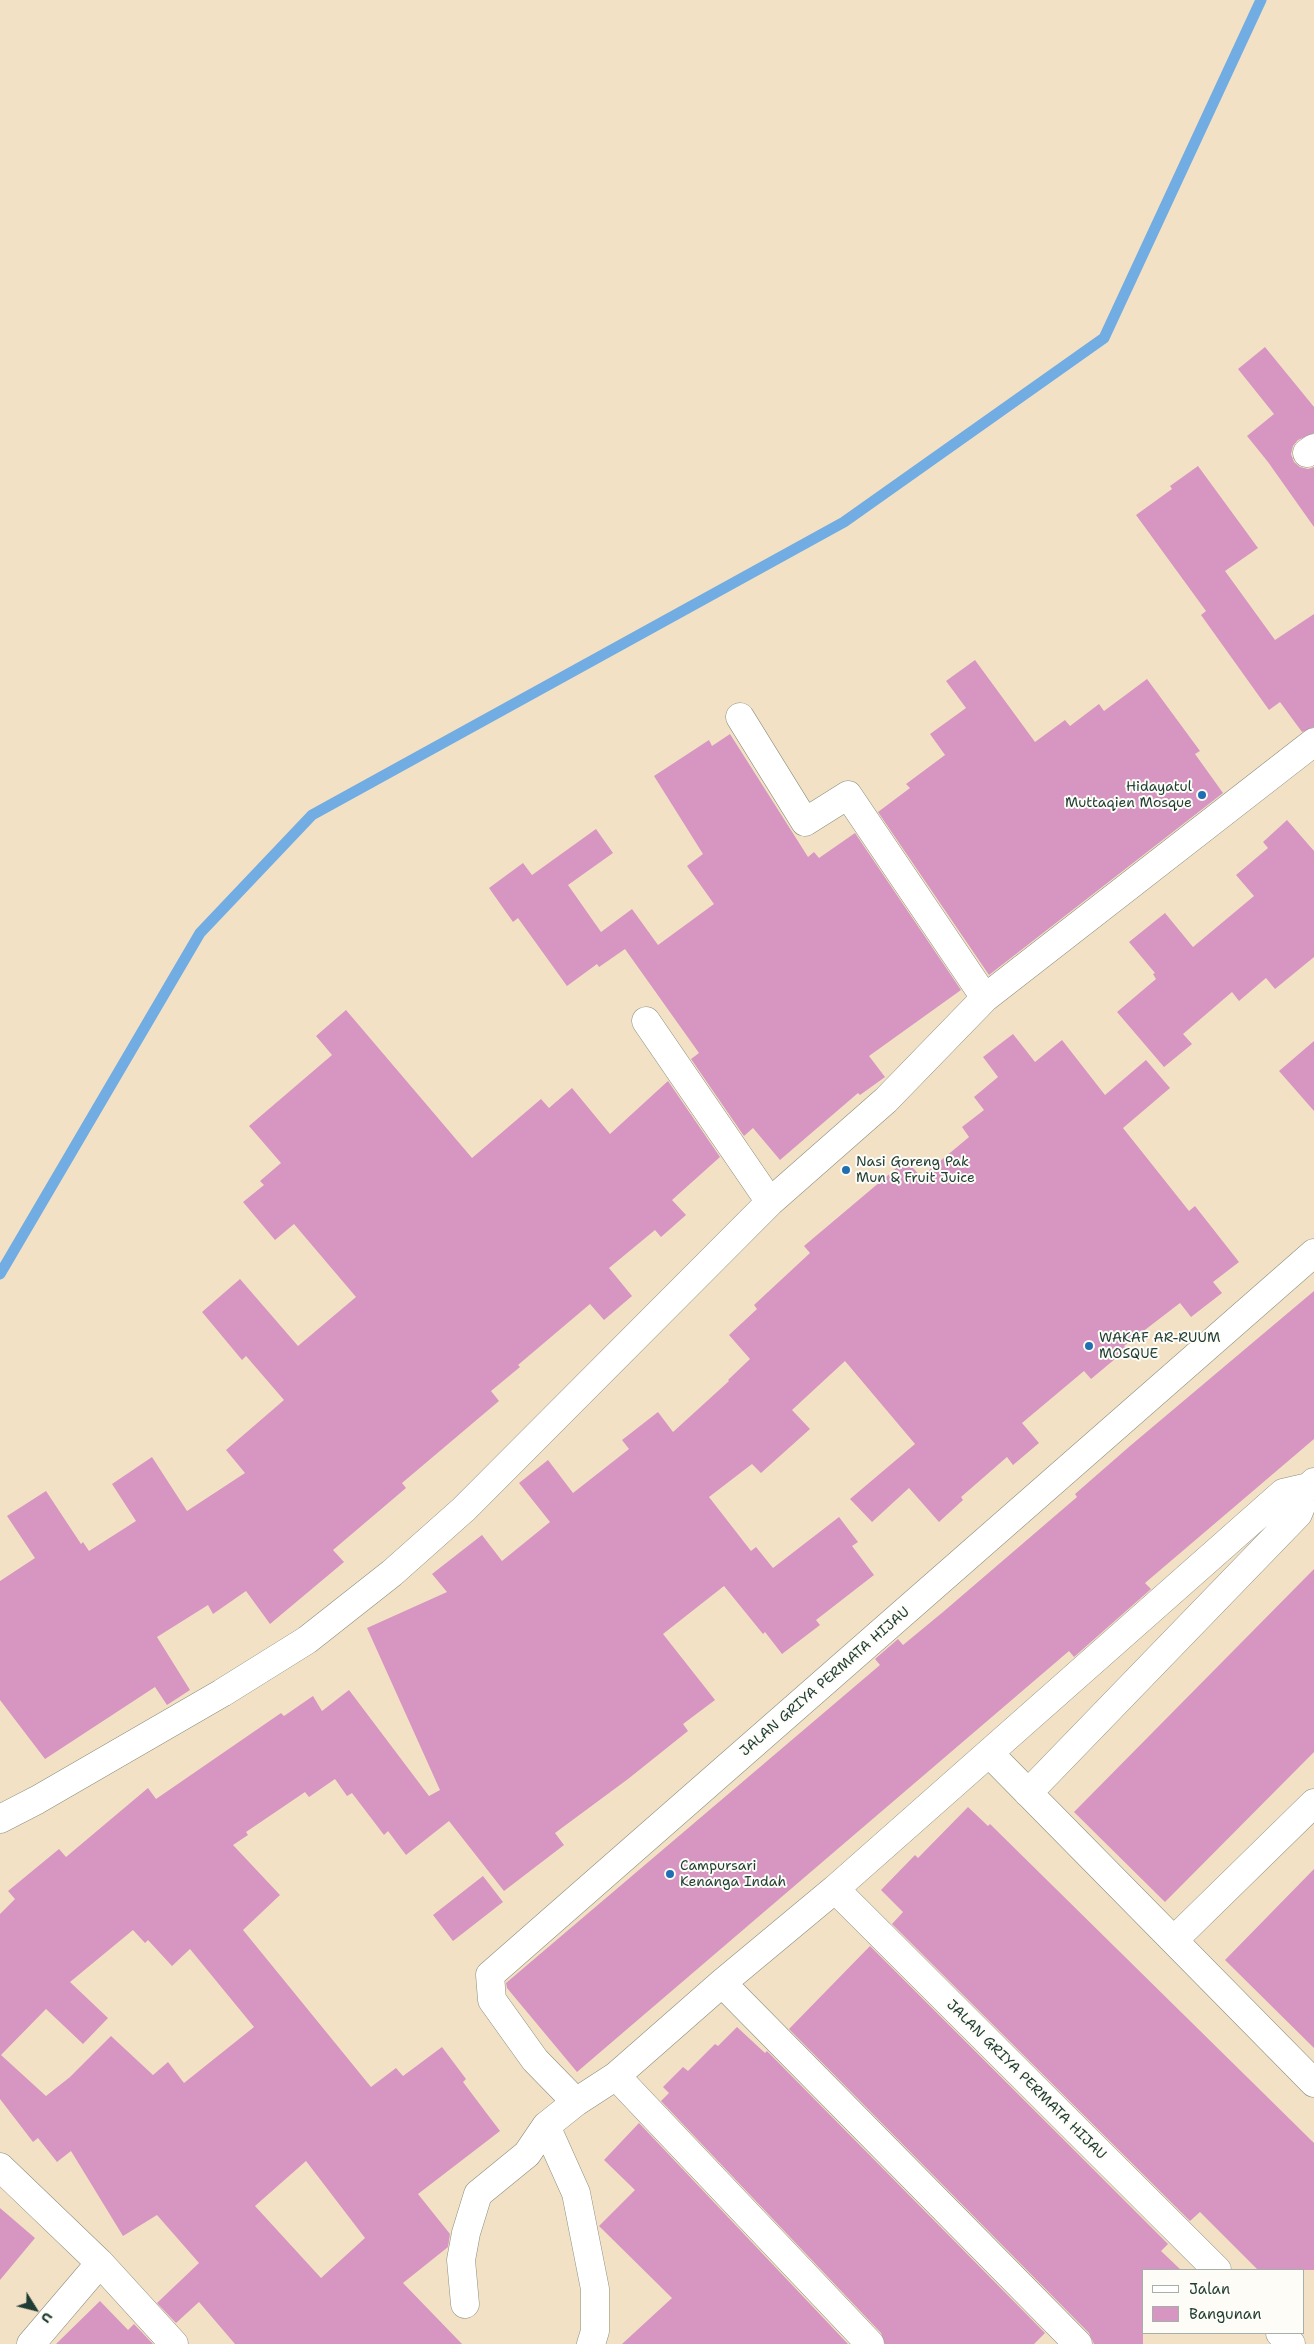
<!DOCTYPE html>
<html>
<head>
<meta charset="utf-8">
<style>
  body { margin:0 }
  #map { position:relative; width:1314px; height:2344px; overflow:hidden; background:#f3e1c6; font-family:"Shantell Sans",sans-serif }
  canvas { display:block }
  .legend { position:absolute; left:1142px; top:2269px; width:162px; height:65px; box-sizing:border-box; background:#fdfcf7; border:1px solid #a4b0a9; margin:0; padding:6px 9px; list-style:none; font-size:15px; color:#1f3d34 }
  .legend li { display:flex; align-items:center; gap:10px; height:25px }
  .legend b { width:25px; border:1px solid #a4b0a9 }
  .north { position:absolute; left:10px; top:2284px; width:50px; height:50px; -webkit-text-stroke:4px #fdfcf7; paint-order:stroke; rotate:126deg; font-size:14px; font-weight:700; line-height:20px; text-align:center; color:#1f3d34 }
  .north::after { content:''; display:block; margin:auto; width:18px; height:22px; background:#1f3d34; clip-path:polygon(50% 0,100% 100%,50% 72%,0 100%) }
</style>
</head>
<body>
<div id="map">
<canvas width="1314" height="2344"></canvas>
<ul class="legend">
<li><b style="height:6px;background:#fff"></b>Jalan</li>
<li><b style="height:14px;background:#d696c1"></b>Bangunan</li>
</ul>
<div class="north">U</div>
</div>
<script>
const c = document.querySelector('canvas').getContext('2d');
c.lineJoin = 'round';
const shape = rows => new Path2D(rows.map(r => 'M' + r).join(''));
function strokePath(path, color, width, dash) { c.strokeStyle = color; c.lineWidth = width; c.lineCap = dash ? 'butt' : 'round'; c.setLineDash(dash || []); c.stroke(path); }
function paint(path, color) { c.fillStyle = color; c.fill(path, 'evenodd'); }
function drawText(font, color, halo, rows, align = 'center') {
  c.font = font + ' "Shantell Sans",sans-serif'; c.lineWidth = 4; c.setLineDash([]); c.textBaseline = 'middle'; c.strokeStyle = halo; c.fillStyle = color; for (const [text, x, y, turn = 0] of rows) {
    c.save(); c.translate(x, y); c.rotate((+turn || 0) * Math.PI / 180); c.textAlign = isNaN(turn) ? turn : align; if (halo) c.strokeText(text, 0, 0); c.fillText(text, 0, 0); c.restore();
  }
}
const stream = shape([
  [0,1274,200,933,312,815,844,522,1104,338,1261,0]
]);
const building = shape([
  [1265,347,1314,407,1314,433,1298,440,1293,446,1291,454,1294,462,1300,467,1308,469,1314,467,1314,527,1268,462,1247,436,1274,414,1238,369],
  [1198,466,1258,548,1225,571,1275,640,1314,614,1314,727,1302,732,1280,702,1269,710,1201,615,1206,611,1136,515,1172,489,1170,486],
  [975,660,1035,742,1065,720,1070,726,1099,704,1104,711,1147,679,1200,751,1195,754,1223,793,989,975,878,812,910,788,906,784,945,755,930,734,966,708,946,681],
  [730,734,808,857,814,852,819,858,855,833,961,990,869,1056,885,1077,860,1095,858,1093,780,1160,753,1128,744,1136,691,1059,699,1053,625,949,599,967,597,964,567,986,518,918,513,922,489,888,523,863,532,875,596,829,613,853,568,885,601,932,632,909,658,945,714,904,687,866,703,854,654,776,709,740,712,746],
  [1287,820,1314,851,1314,957,1275,989,1266,978,1239,1001,1232,992,1183,1034,1192,1044,1164,1067,1117,1012,1156,979,1153,974,1155,973,1129,942,1165,913,1193,947,1254,896,1236,875,1268,848,1263,842],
  [346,1010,472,1158,541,1099,549,1108,572,1088,610,1134,668,1081,720,1157,672,1200,686,1215,661,1237,655,1230,609,1268,632,1296,604,1320,590,1304,518,1365,520,1367,491,1391,499,1401,402,1483,406,1488,333,1550,344,1562,270,1624,246,1591,213,1614,208,1605,157,1637,190,1690,167,1705,155,1687,45,1759,0,1700,0,1581,35,1558,7,1516,46,1491,81,1544,83,1542,89,1551,136,1521,112,1484,152,1457,187,1511,245,1473,226,1450,284,1400,246,1356,242,1360,202,1312,240,1279,298,1346,356,1297,294,1224,275,1240,243,1202,264,1185,260,1181,281,1163,249,1126,332,1055,316,1036],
  [1013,1034,1035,1062,1062,1040,1105,1095,1146,1060,1170,1088,1123,1128,1189,1211,1195,1206,1239,1262,1213,1282,1222,1293,1191,1317,1180,1303,1124,1346,1127,1349,1091,1379,1084,1371,1022,1423,1039,1443,1013,1465,1007,1457,961,1497,963,1500,939,1522,909,1488,872,1522,850,1499,915,1444,845,1361,792,1410,810,1429,761,1473,752,1464,709,1497,751,1551,756,1547,773,1568,839,1517,858,1542,852,1546,874,1575,816,1620,820,1625,782,1654,765,1632,763,1634,724,1586,663,1634,715,1700,683,1724,688,1731,628,1779,555,1833,564,1845,504,1891,449,1821,406,1855,388,1831,384,1835,352,1793,347,1796,335,1779,309,1797,305,1792,246,1832,248,1835,233,1845,280,1895,243,1930,371,2087,396,2068,403,2076,442,2047,466,2079,463,2082,500,2131,418,2194,450,2234,448,2247,403,2283,462,2344,235,2344,199,2302,176,2323,157,2303,199,2263,157,2215,123,2236,71,2151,57,2162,38,2138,33,2142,0,2099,0,1914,15,1899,8,1891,59,1849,66,1857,148,1788,156,1799,281,1713,284,1716,313,1696,322,1711,349,1690,429,1796,440,1790,367,1628,447,1592,432,1574,482,1535,502,1561,550,1522,519,1483,548,1460,573,1493,629,1449,622,1440,658,1412,673,1432,729,1381,728,1380,750,1359,729,1335,757,1309,754,1305,810,1253,804,1246,906,1160,921,1177,969,1137,962,1127,984,1110,974,1097,998,1077,983,1057],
  [133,1930,145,1943,148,1940,172,1966,190,1949,254,2027,184,2083,168,2062,153,2075,111,2036,70,2077,46,2096,1,2055,46,2009,83,2044,108,2018,70,1982],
  [306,2161,365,2238,321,2278,255,2206],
  [1314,1041,1314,1111,1279,1071],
  [1314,1291,1314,1439,1145,1583,1151,1589,1074,1657,1069,1651,577,2072,507,1988,506,1983,880,1665,875,1659,898,1639,903,1645,943,1612,1077,1497,1075,1494,1130,1446],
  [1314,1569,1314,1752,1165,1902,1074,1812],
  [968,1807,988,1826,990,1824,1314,2143,1314,2270,1258,2270,1200,2212,1190,2221,892,1924,903,1912,881,1890,915,1855,918,1858],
  [1314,1869,1314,2048,1225,1960],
  [483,1876,503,1902,453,1941,433,1915],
  [870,1946,1168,2244,1161,2251,1181,2270,1143,2270,1143,2344,1094,2344,1089,2333,789,2029],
  [737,2027,765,2053,767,2051,1045,2333,1034,2344,885,2344,881,2333,661,2101,669,2093,663,2087,683,2067,688,2071,715,2044,718,2046],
  [639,2123,848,2344,622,2344,672,2298,599,2226,635,2190,604,2160],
  [0,2208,35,2238,0,2280],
  [100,2301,128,2330,134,2324,153,2344,56,2344]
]);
const minor = shape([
  [1307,453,1314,448],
  [740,717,805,822,848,795,985,998],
  [646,1021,770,1202],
  [1314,1253,490,1975,492,2000,535,2060,576,2102,616,2076,722,1983,835,1889,1283,1493,1309,1487,1314,1482],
  [989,1753,1314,2083],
  [1028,1793,1298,1514,1309,1487],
  [0,1819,37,1800,222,1693,307,1640,392,1573,464,1509,770,1202,886,1100,985,998,1314,742],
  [835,1889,1217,2270],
  [1174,1940,1314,1803],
  [722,1983,1078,2344],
  [616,2076,870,2344],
  [576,2102,546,2126,576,2193,595,2289,595,2331,591,2344],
  [0,2167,100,2263,174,2344],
  [465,2304,461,2260,466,2233,478,2194,527,2154,546,2126],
  [1280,2333,1291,2344],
  [31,2344,100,2263]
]);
const markers = [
  [1202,795,5,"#1f6fb2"],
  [846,1170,5,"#1f6fb2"],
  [1089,1346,5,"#1f6fb2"],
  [670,1874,5,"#1f6fb2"]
];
const poiNames = [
  ["Hidayatul",1192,787,"right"],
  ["Muttaqien Mosque",1192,803,"right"],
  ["Nasi Goreng Pak",856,1162],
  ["Mun & Fruit Juice",856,1178],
  ["WAKAF AR-RUUM",1099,1338],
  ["MOSQUE",1099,1354],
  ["Campursari",680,1866],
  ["Kenanga Indah",680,1882]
];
const streetNames = [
  ["JALAN GRIYA PERMATA HIJAU",825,1682,-41],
  ["JALAN GRIYA PERMATA HIJAU",1026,2080,45]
];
strokePath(stream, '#71ace2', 11);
paint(building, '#d696c1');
strokePath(minor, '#898f7d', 29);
strokePath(minor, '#fff', 28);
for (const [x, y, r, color] of markers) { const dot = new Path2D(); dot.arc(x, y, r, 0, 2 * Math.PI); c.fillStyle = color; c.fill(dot); strokePath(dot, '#fdfcf7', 2); }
drawText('14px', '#1f3d34', '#fdfcf7', poiNames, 'left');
drawText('14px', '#1f3d34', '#fdfcf7', streetNames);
</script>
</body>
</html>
